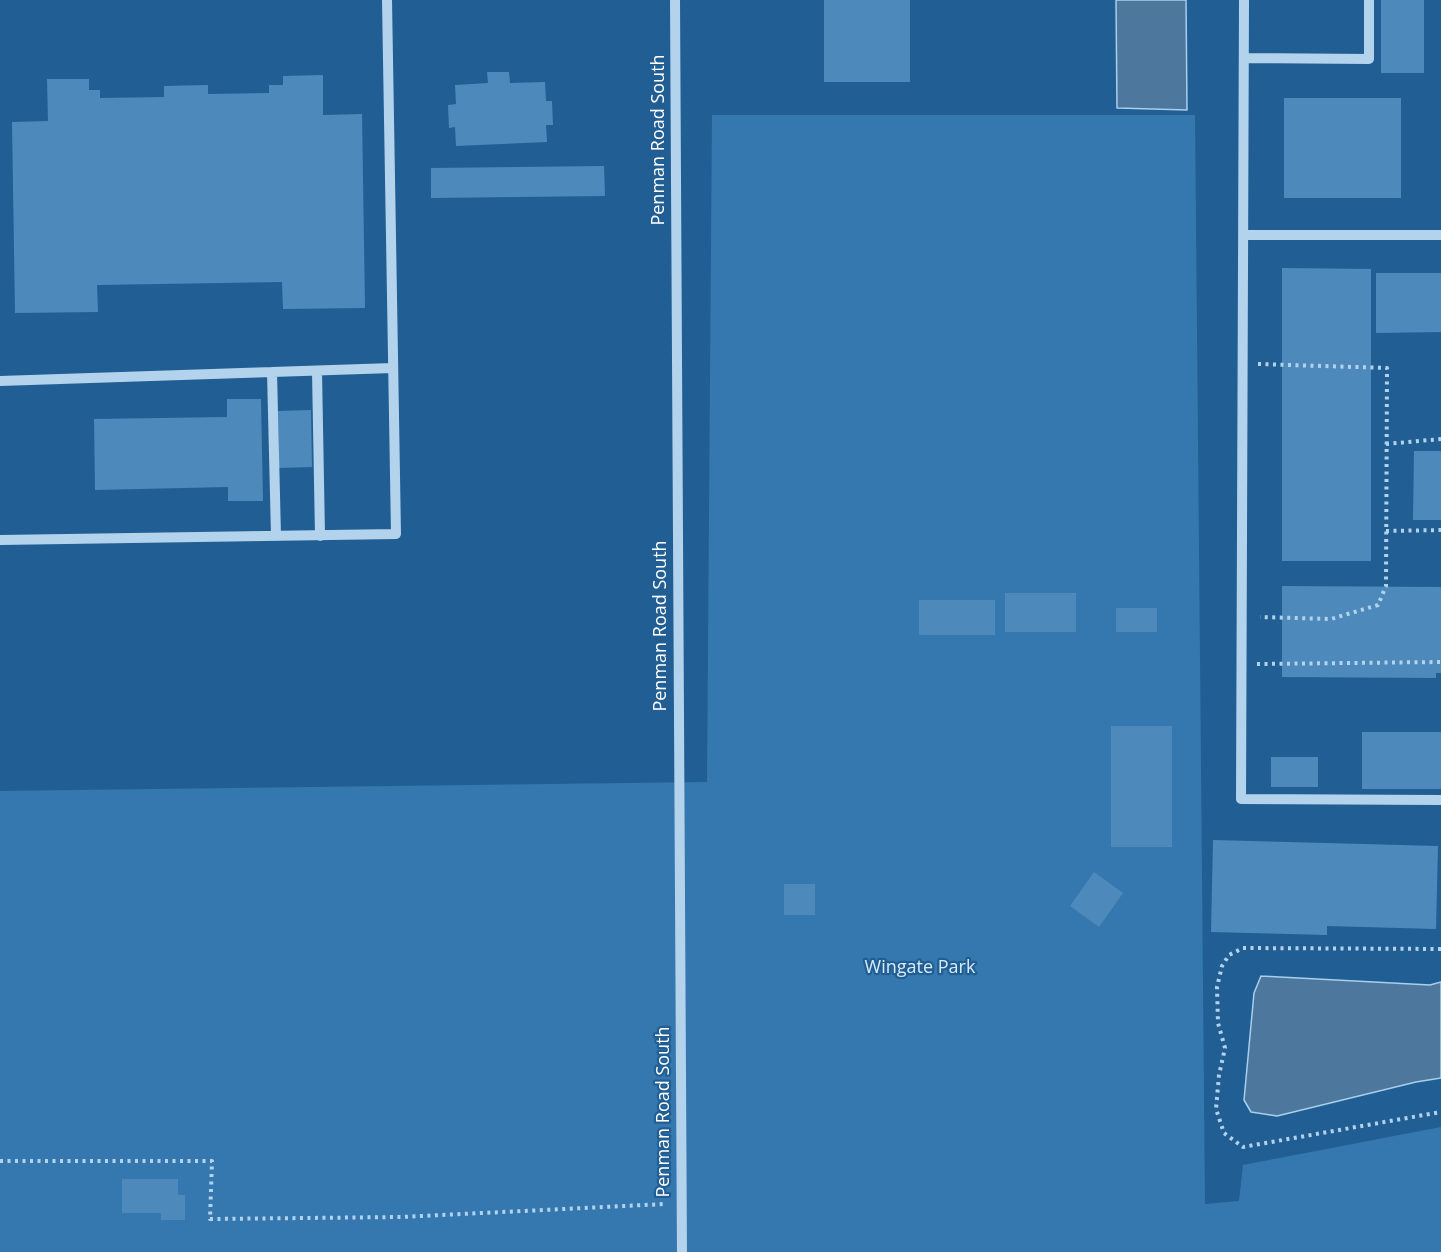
<!DOCTYPE html>
<html>
<head>
<meta charset="utf-8">
<style>
  body { margin:0 }
  canvas { display:block; background:#215e93 }
</style>
</head>
<body>
<canvas width="1441" height="1252"></canvas>
<script>
const c = document.querySelector('canvas').getContext('2d');
c.lineJoin = 'round';
function paint(path, color) { c.fillStyle = color; c.fill(path, 'evenodd'); }
const shape = rows => new Path2D(rows.map(r => 'M' + r).join(''));
function strokePath(path, color, width, dash) { c.strokeStyle = color; c.lineWidth = width; c.lineCap = dash ? 'butt' : 'round'; c.setLineDash(dash || []); c.stroke(path); }
function drawText(font, color, halo, rows, align = 'center') {
  c.font = font + ' "Open Sans",sans-serif'; c.lineWidth = 4.5; c.setLineDash([]); c.textBaseline = 'middle'; c.strokeStyle = halo; c.fillStyle = color; for (const [text, x, y, turn = 0] of rows) {
    c.save(); c.translate(x, y); c.rotate((+turn || 0) * Math.PI / 180); c.textAlign = isNaN(turn) ? turn : align; if (halo) c.strokeText(text, 0, 0); c.fillText(text, 0, 0); c.restore();
  }
}
const green = shape([
  [712,115,1195,115,1205,1204,1239,1201,1243,1165,1441,1127,1441,1252,0,1252,0,791,707,782]
]);
const water = shape([
  [1116,0,1186,0,1187,110,1117,108,1116,0],
  [1261,976,1430,985,1441,982,1441,1078,1416,1082,1277,1116,1251,1112,1244,1100,1254,993,1261,976]
]);
const building = shape([
  [824,0,910,0,910,82,824,82],
  [1381,0,1424,0,1424,73,1381,73],
  [487,72,509,72,510,83,545,82,546,101,552,101,553,125,546,125,547,142,456,146,455,127,449,128,448,105,456,104,455,85,488,83],
  [323,75,323,115,362,114,365,308,283,309,282,282,97,285,98,312,15,313,12,122,48,121,47,79,89,79,89,90,100,90,100,98,164,97,164,86,208,85,208,94,269,93,269,85,283,85,283,76],
  [1284,98,1401,98,1401,198,1284,198],
  [604,166,605,196,431,198,431,168],
  [1282,268,1371,269,1371,561,1282,561],
  [1376,273,1441,273,1441,332,1376,333],
  [227,399,261,399,263,501,228,501,228,487,95,490,94,419,227,417],
  [311,410,312,467,279,468,278,411],
  [1414,451,1441,451,1441,520,1413,520],
  [1282,586,1441,587,1441,673,1436,673,1436,678,1282,677],
  [1005,593,1076,593,1076,632,1005,632],
  [919,600,995,600,995,635,919,635],
  [1116,608,1157,608,1157,632,1116,632],
  [1111,726,1172,726,1172,847,1111,847],
  [1362,732,1441,732,1441,789,1362,789],
  [1271,757,1318,757,1318,787,1271,787],
  [1213,840,1438,846,1436,929,1327,926,1327,935,1211,932],
  [1094,872,1123,893,1099,927,1070,906],
  [784,884,815,884,815,915,784,915],
  [122,1179,178,1179,178,1195,185,1195,185,1220,161,1220,161,1213,122,1213]
]);
const path = shape([
  [1258,364,1387,368,1386,586,1378,605,1331,619,1260,617],
  [1386,444,1441,439],
  [1386,531,1441,530],
  [1257,664,1441,662],
  [1441,949,1243,948,1229,955,1222,966,1217,987,1218,1023,1225,1048,1219,1075,1216,1109,1224,1133,1243,1147,1441,1112],
  [0,1161,212,1161,210,1219,401,1217,665,1204]
]);
const minor = shape([
  [675,0,682,1252],
  [1244,0,1241,799,1441,800],
  [1244,58,1369,59,1369,0],
  [1243,235,1441,235],
  [317,371,320,536],
  [272,372,276,536],
  [0,381,393,368],
  [0,540,396,534,387,0]
]);
const streetNames = [
  ["Penman Road South",659,140,-90],
  ["Penman Road South",661,626,-90],
  ["Penman Road South",664,1112,-90]
];
const parkNames = [
  ["Wingate Park",920,968]
];
paint(green, '#3578b0');
paint(water, '#4d779c');
strokePath(water, '#a7cfee', 1.5);
paint(building, '#4e89bb');
strokePath(path, '#b3d3ed', 4, [3, 4.5]);
strokePath(minor, '#b3d3ed', 10);
drawText('18px', '#fff', '#215e93', streetNames);
drawText('18px', '#d9ebfa', '#215e93', parkNames);
</script>
</body>
</html>
